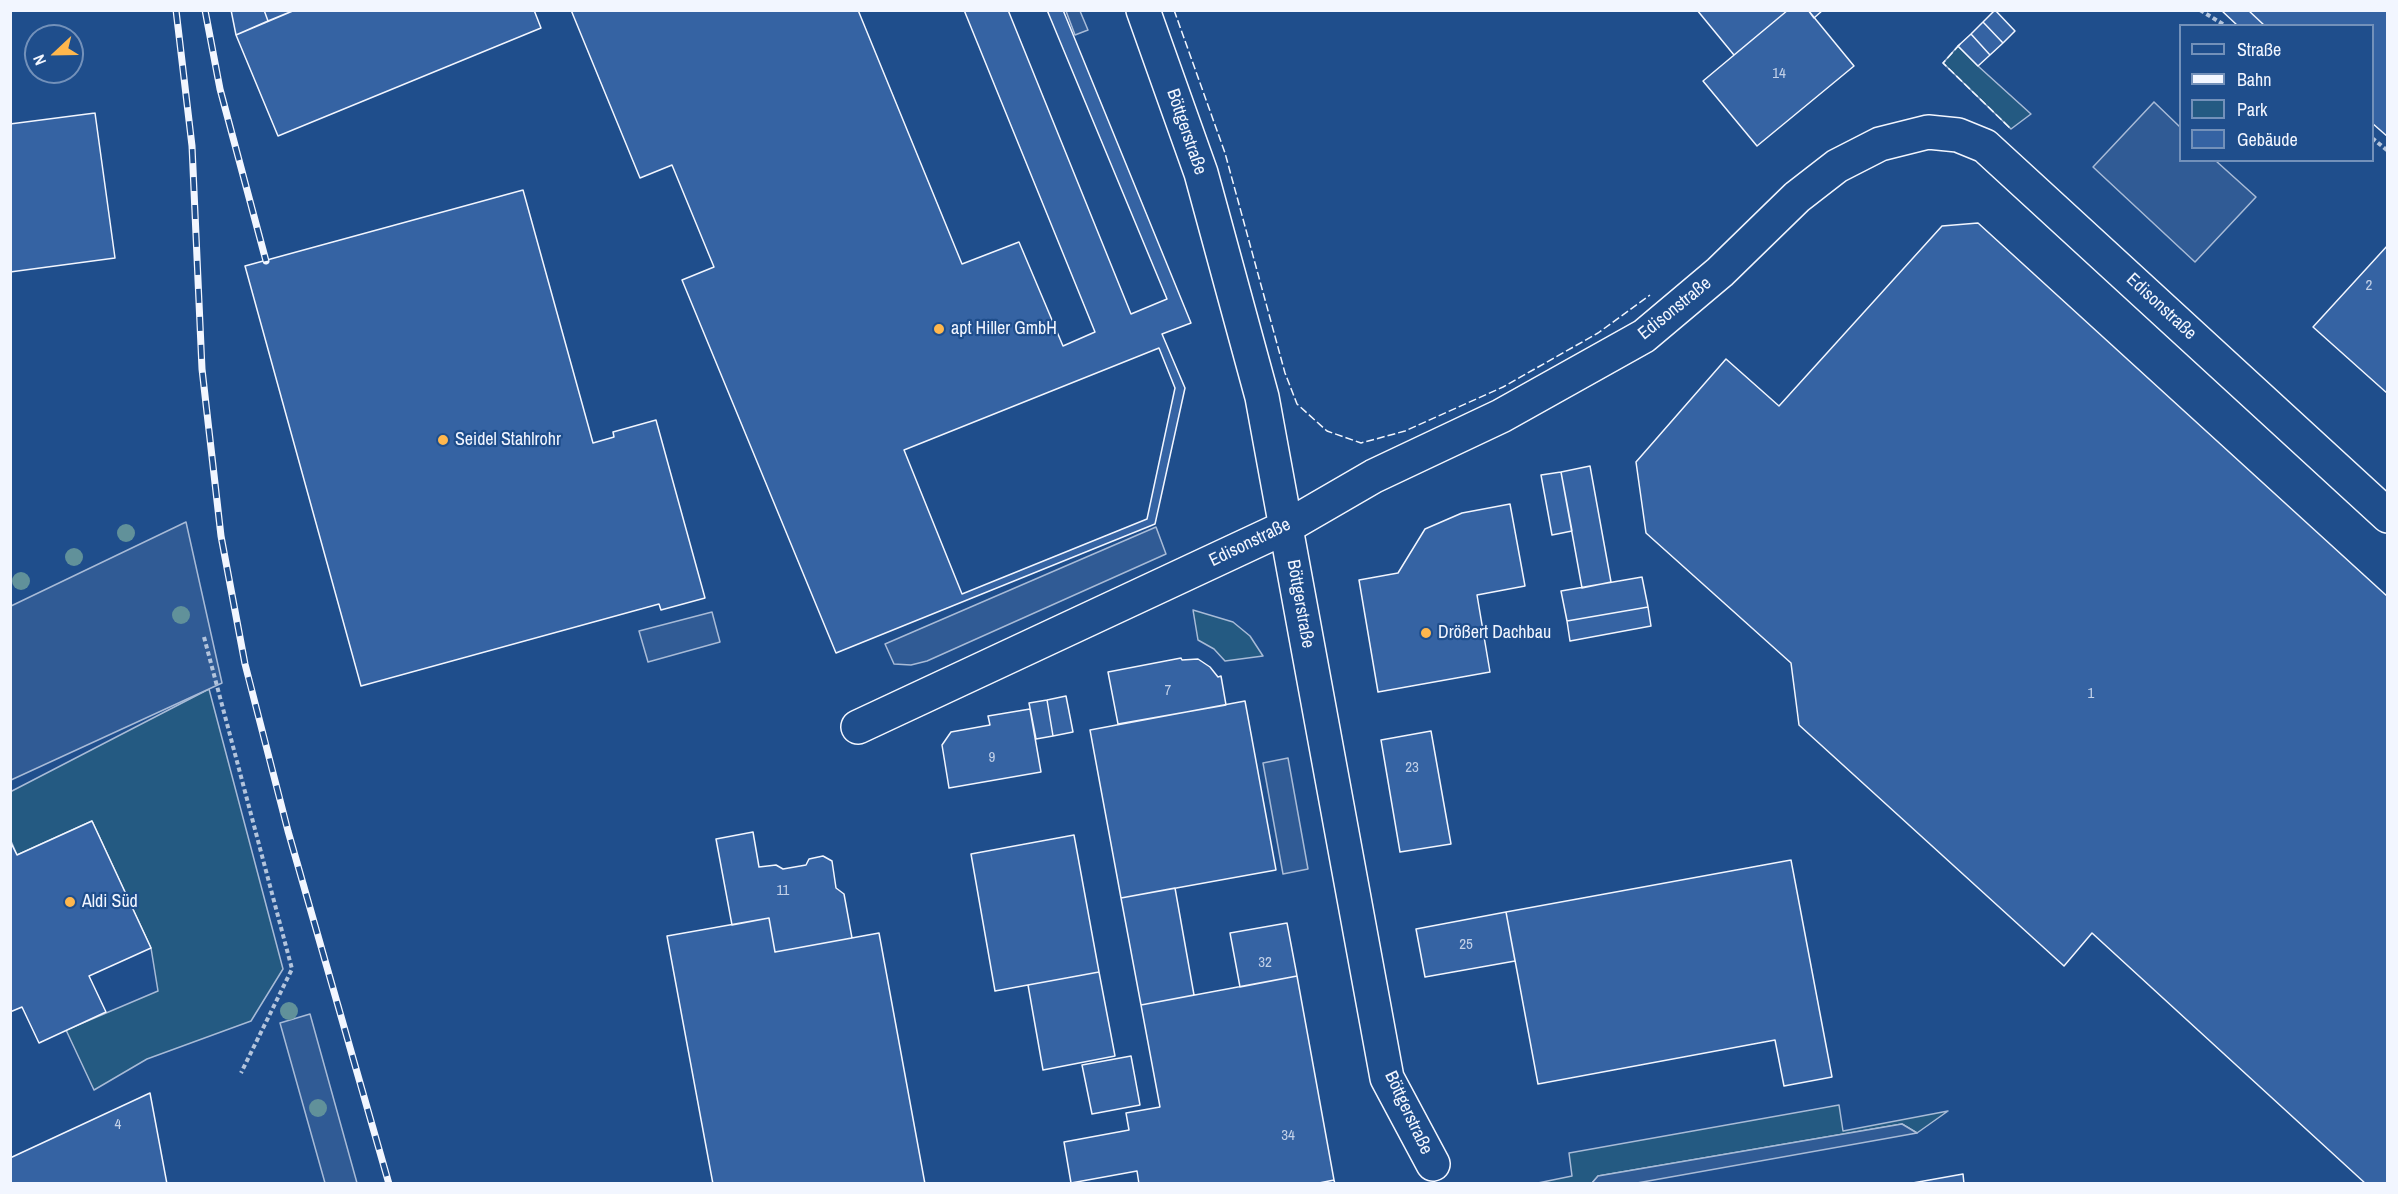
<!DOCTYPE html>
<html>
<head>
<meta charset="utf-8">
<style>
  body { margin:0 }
  #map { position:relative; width:2398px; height:1194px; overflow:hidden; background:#1f4e8c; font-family:"Archivo Narrow",sans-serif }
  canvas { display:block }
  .frame { position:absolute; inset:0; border:12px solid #f2f6ff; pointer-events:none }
  .legend { position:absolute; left:2179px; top:24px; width:195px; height:138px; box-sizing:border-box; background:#1f4e8c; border:2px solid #7391ba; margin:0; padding:8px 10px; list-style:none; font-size:18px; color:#f2f6ff }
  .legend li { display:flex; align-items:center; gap:12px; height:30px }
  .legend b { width:30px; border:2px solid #7391ba }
  .north { position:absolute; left:24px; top:24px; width:60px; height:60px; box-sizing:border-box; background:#1f4e8c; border:2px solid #7391ba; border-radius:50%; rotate:248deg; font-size:16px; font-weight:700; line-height:24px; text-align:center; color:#f2f6ff }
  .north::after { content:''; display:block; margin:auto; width:21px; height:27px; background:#ffb74d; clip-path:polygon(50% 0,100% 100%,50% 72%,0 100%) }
</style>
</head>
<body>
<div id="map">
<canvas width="2398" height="1194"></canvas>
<div class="frame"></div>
<ul class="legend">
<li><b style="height:8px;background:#1f4e8c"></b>Straße</li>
<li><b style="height:8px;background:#f2f6ff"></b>Bahn</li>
<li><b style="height:16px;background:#245a82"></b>Park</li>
<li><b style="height:16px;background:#3563a3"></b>Gebäude</li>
</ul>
<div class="north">N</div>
</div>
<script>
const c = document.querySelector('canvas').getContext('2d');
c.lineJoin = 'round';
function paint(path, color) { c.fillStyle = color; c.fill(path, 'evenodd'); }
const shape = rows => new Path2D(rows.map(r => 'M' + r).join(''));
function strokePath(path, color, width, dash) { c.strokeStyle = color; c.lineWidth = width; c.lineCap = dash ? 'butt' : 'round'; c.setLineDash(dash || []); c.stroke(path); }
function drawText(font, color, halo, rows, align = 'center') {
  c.font = font + ' "Archivo Narrow",sans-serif'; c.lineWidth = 4.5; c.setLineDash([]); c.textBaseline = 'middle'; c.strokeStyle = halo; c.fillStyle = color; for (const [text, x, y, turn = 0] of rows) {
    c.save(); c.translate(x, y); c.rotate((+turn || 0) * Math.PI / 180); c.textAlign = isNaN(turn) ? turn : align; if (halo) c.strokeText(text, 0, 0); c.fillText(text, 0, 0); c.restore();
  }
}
const green = shape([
  [1958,46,1978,66,2031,114,2011,129,1943,63,1958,46],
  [1193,610,1233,622,1250,636,1263,656,1225,661,1214,649,1198,640,1193,610],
  [209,689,283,969,251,1021,147,1059,94,1090,66,1030,158,991,151,948,92,821,17,855,11,841,10,792,209,689],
  [1839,1105,1843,1131,1948,1111,1917,1133,1902,1124,1598,1176,1592,1183,1533,1184,1572,1176,1569,1153,1839,1105]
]);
const parking = shape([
  [1066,11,1080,11,1088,30,1075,35,1066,11],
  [2154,102,2180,127,2180,160,2216,161,2256,197,2195,262,2093,167,2154,102],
  [186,522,222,683,11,780,11,606,186,522],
  [1156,527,1166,554,927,661,911,665,894,664,885,644,1156,527],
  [712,612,720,642,648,662,639,631,712,612],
  [1288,758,1308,869,1283,874,1263,763,1288,758],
  [310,1014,357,1183,325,1183,280,1023,310,1014],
  [1902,1124,1917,1133,1637,1183,1592,1183,1598,1176,1902,1124]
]);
const building = shape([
  [231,10,264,10,268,21,236,35,231,10],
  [264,10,295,10,268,21,264,10],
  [295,10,534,10,541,28,278,136,236,35,295,10],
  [571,10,1063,10,1191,323,1162,334,1185,388,1155,524,836,653,682,280,714,267,672,165,640,178,571,10],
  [858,10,964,10,1095,332,1063,346,1019,242,962,264,858,10],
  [1008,10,1047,10,1167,299,1131,314,1008,10],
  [1697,10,1788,10,1734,55,1697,10],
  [1788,10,1808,10,1854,66,1757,146,1703,81,1788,10],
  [1808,10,1823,10,1814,18,1808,10],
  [1995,10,2015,31,2003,43,1983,22,1995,10],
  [2221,10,2248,10,2265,26,2238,26,2221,10],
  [2248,10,2388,10,2388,137,2372,123,2372,26,2265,26,2248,10],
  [1983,22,2003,43,1990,55,1971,34,1983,22],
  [1971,34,1990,55,1978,66,1958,46,1971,34],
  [95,113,115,258,10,272,10,124,95,113],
  [523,190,593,443,614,437,613,432,656,420,705,598,661,610,659,604,361,686,245,266,523,190],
  [1978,223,2388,597,2388,1184,2366,1184,2092,933,2064,966,1799,725,1791,663,1646,533,1636,462,1726,359,1779,406,1942,226,1978,223],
  [2388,245,2388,394,2313,327,2388,245],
  [1159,348,1175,388,1147,519,962,594,904,450,1159,348],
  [1590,466,1611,582,1582,588,1561,472,1590,466],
  [1561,472,1572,531,1552,535,1541,475,1561,472],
  [1510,504,1525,586,1477,595,1490,672,1378,692,1359,580,1398,573,1425,529,1462,513,1510,504],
  [1642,577,1648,607,1567,621,1561,591,1642,577],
  [1648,607,1651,626,1570,641,1567,621,1648,607],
  [1181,658,1182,660,1198,659,1210,667,1218,677,1221,676,1226,705,1118,724,1108,672,1181,658],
  [1066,696,1073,732,1053,736,1047,700,1066,696],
  [1047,700,1053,736,1036,739,1029,703,1047,700],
  [1245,701,1276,870,1121,898,1090,730,1245,701],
  [1030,709,1041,772,949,788,942,745,951,732,990,725,988,716,1030,709],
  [1431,731,1451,844,1400,852,1381,740,1431,731],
  [92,821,151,948,89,976,106,1012,39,1043,22,1007,10,1012,10,841,17,855,92,821],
  [753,832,759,867,776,865,783,869,806,865,809,859,823,856,832,861,836,888,844,894,852,938,775,952,769,918,732,925,716,839,753,832],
  [1074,835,1099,972,995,991,971,854,1074,835],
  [1791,860,1832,1077,1784,1086,1775,1040,1538,1084,1506,912,1791,860],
  [1175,888,1194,995,1141,1005,1121,898,1175,888],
  [1506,912,1515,961,1425,977,1416,929,1506,912],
  [769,918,775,952,879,933,925,1184,713,1184,667,936,769,918],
  [1287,923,1297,976,1240,987,1230,933,1287,923],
  [1099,972,1115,1056,1043,1070,1028,985,1099,972],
  [1297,976,1334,1180,1314,1184,1139,1184,1137,1171,1071,1183,1064,1142,1129,1130,1126,1113,1160,1107,1141,1005,1297,976],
  [1131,1056,1140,1105,1092,1114,1082,1065,1131,1056],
  [150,1093,167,1184,10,1184,10,1158,150,1093],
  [1963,1174,1964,1184,1907,1184,1963,1174],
  [1334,1180,1335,1184,1314,1184,1334,1180]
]);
const path = shape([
  [2200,10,2226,26],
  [2372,138,2388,151],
  [204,637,292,969,241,1073]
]);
const minor = shape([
  [1143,10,1201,173,1262,397,1387,1078,1433,1164],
  [858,727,1286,527,1374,476,1501,416,1644,336,1720,272,1797,197,1837,166,1880,144,1928,132,1958,135,1985,146,2388,516]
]);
const rail = shape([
  [176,10,192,146,202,369,221,536,245,664,288,831,389,1184],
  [205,10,220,89,266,261]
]);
const fence = shape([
  [1174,10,1225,153,1285,373,1297,404,1327,431,1361,443,1405,431,1503,387,1598,333,1650,295],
  [1960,44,1943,63,2011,129]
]);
const trees = [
  [126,533],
  [74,557],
  [21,581],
  [181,615],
  [289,1011],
  [318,1108]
];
const markers = [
  [939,329,6,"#ffb74d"],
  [443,440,6,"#ffb74d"],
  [1426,633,6,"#ffb74d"],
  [70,902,6,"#ffb74d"]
];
const numberNames = [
  ["14",1779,74],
  ["2",2369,286],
  ["7",1168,691],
  ["1",2091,694],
  ["9",992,758],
  ["23",1412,768],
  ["11",783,891],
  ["25",1466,945],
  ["32",1265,963],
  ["4",118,1125],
  ["34",1288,1136]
];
const streetNames = [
  ["Böttgerstraße",1186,132,71],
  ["Edisonstraße",2161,307,43],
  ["Edisonstraße",1675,309,-39],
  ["Edisonstraße",1250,543,-26],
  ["Böttgerstraße",1300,604,80],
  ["Böttgerstraße",1408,1113,65]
];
const poiNames = [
  ["apt Hiller GmbH",951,329],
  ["Seidel Stahlrohr",455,440],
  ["Drößert Dachbau",1438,633],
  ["Aldi Süd",82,902]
];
paint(green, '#245a82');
strokePath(green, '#a8bbd7', 1.5);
paint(parking, '#305b95');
strokePath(parking, '#a8bbd7', 1.5);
paint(building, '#3563a3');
strokePath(building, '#f2f6ff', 1.5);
strokePath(minor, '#f2f6ff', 36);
strokePath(path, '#b3c4dc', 4, [4.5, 3]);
strokePath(minor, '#1f4e8c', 33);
strokePath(rail, '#f2f6ff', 7);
strokePath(rail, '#1f4e8c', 4.5, [14]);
strokePath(fence, '#f2f6ff', 1.5, [8, 3]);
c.fillStyle = '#61919a';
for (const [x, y] of trees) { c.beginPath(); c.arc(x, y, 9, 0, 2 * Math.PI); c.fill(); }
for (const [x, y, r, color] of markers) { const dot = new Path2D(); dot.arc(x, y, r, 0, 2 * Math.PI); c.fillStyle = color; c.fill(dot); strokePath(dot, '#1f4e8c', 2); }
drawText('15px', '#c3d1e8', null, numberNames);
drawText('18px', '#f2f6ff', '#1f4e8c', streetNames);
drawText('18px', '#f2f6ff', '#1f4e8c', poiNames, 'left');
</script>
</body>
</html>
